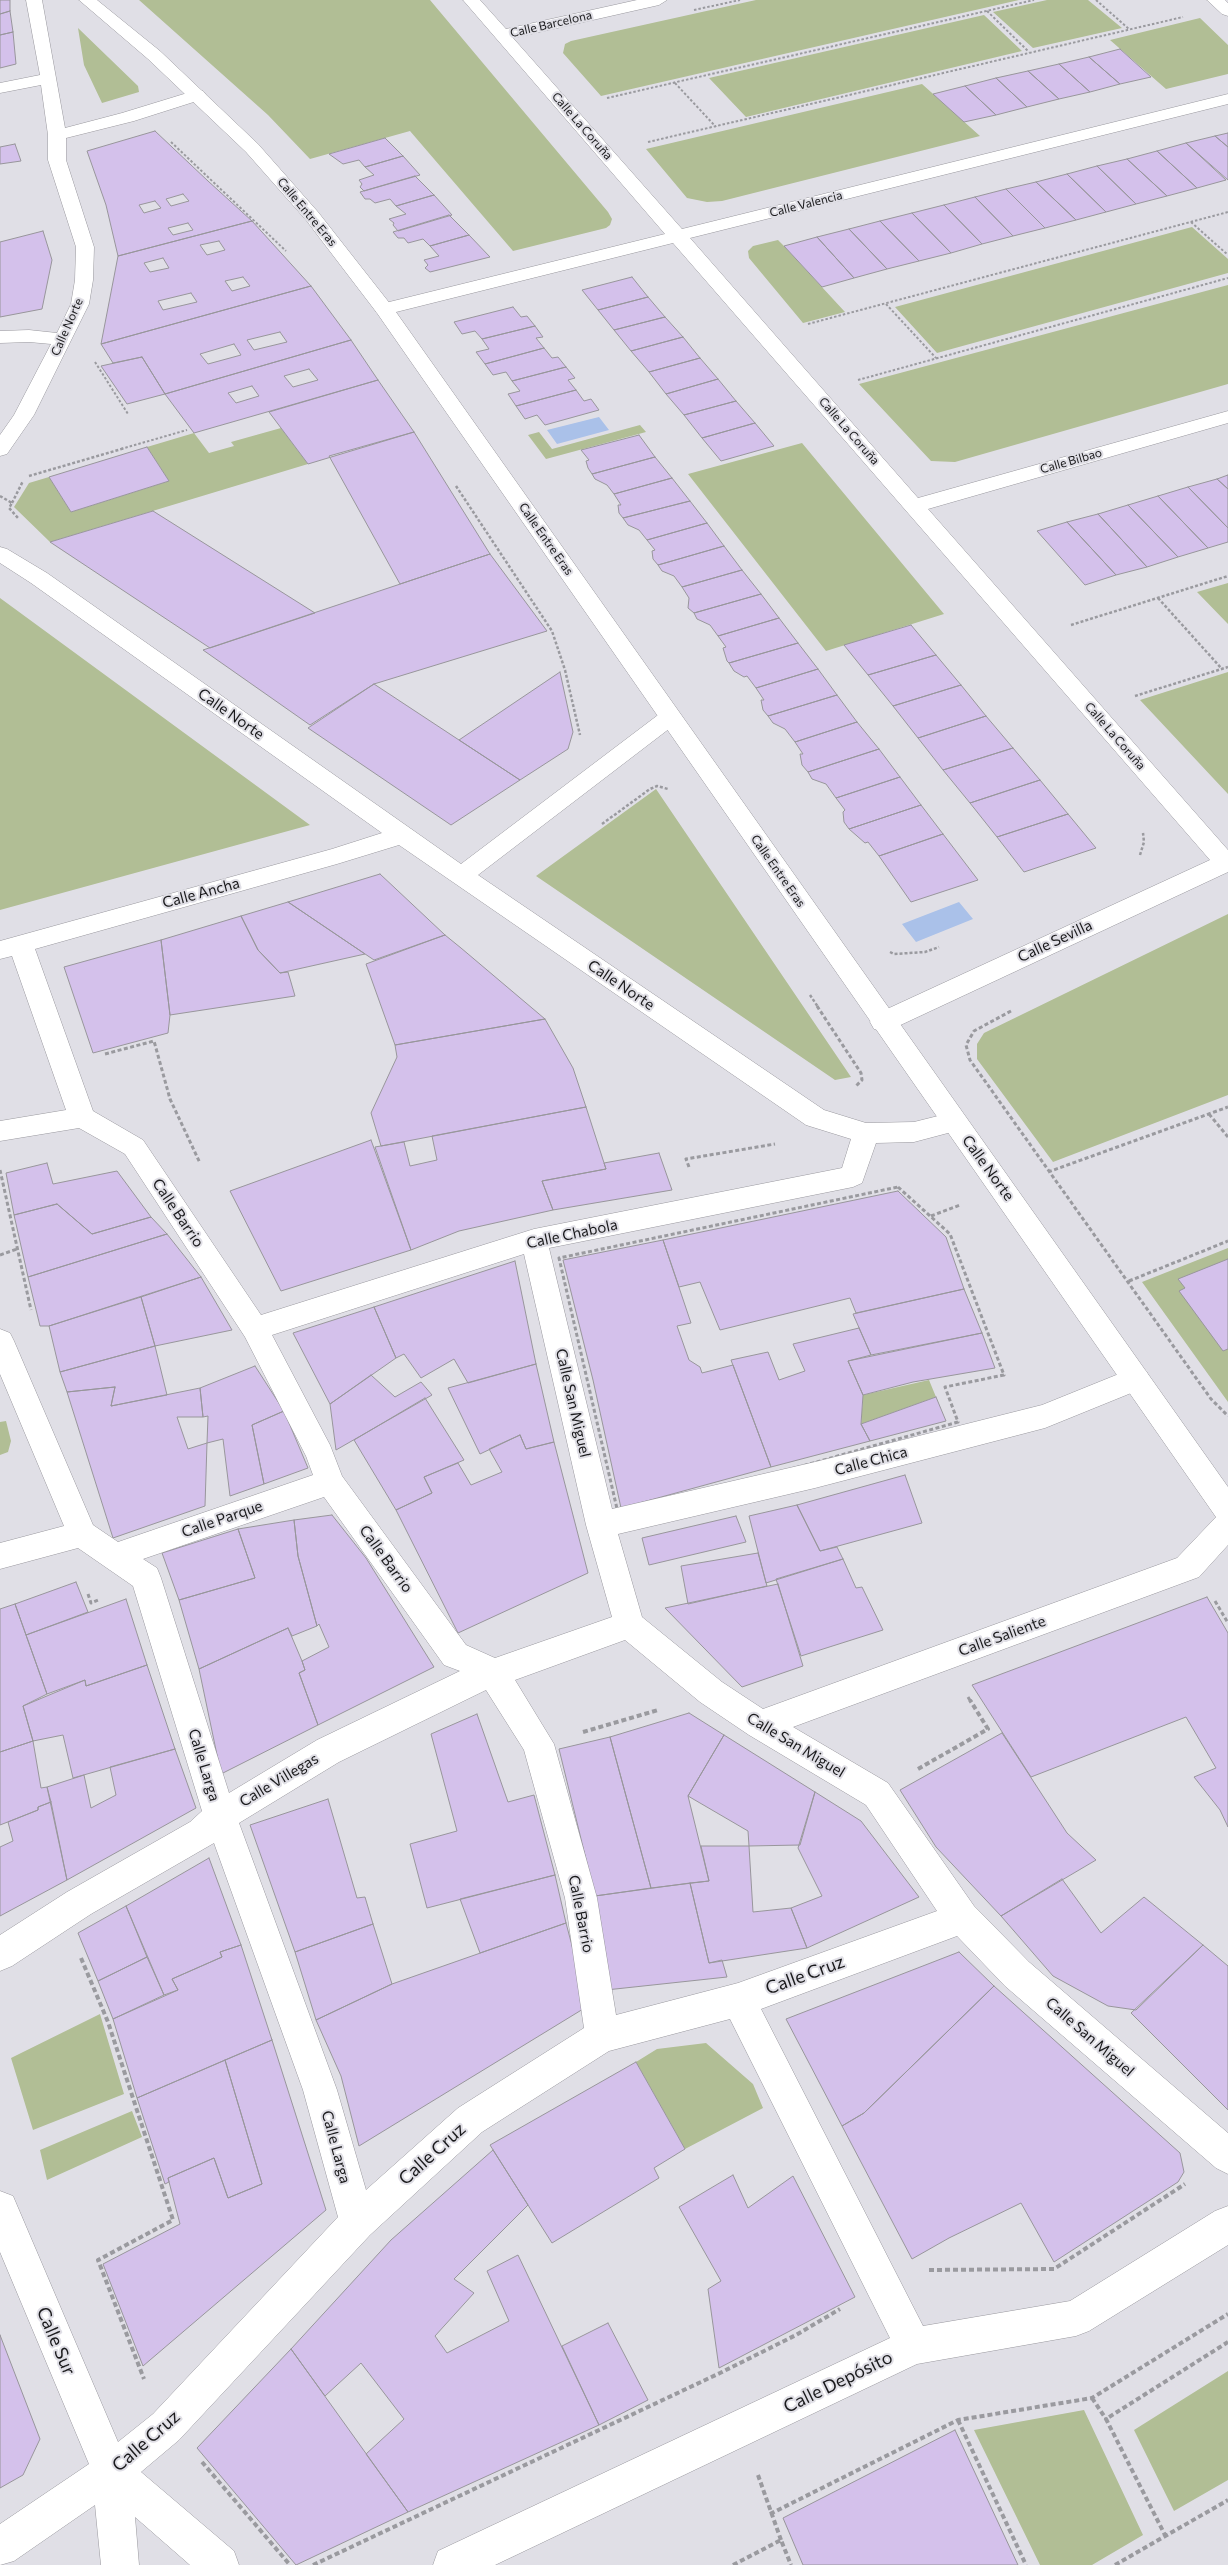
<!DOCTYPE html>
<html>
<head>
<meta charset="utf-8">
<style>
  body { margin:0 }
  canvas { display:block; background:#e0dfe6 }
</style>
</head>
<body>
<canvas width="1228" height="2565"></canvas>
<script>
const c = document.querySelector('canvas').getContext('2d');
c.lineJoin = 'round';
function paint(path, color) { c.fillStyle = color; c.fill(path, 'evenodd'); }
const shape = rows => new Path2D(rows.map(r => 'M' + r).join(''));
function strokePath(path, color, width, dash) { c.strokeStyle = color; c.lineWidth = width; c.lineCap = dash ? 'butt' : 'round'; c.setLineDash(dash || []); c.stroke(path); }
function drawText(font, color, halo, rows, align = 'center') {
  c.font = font + ' Commissioner,sans-serif'; c.lineWidth = 4; c.setLineDash([]); c.textBaseline = 'middle'; c.strokeStyle = halo; c.fillStyle = color; for (const [text, x, y, turn = 0] of rows) {
    c.save(); c.translate(x, y); c.rotate((+turn || 0) * Math.PI / 180); c.textAlign = isNaN(turn) ? turn : align; if (halo) c.strokeText(text, 0, 0); c.fillText(text, 0, 0); c.restore();
  }
}
const green = shape([
  [139,0,430,0,608,212,612,219,610,225,606,228,513,251,410,131,310,159,268,115],
  [756,0,1019,0,601,96,563,53,565,44,571,41],
  [1047,0,1088,0,1122,28,1033,48,993,12],
  [984,15,1022,51,746,117,709,78],
  [1200,18,1228,45,1228,74,1166,89,1110,40],
  [78,28,138,86,139,92,102,103,84,65],
  [922,84,980,136,722,201,707,202,687,198,646,149],
  [1192,227,1228,259,1228,273,937,353,895,307],
  [778,240,784,246,845,312,803,323,749,258,748,251,753,246],
  [1228,285,1228,384,955,462,931,461,859,384],
  [640,425,646,432,546,459,528,435,539,432,552,449],
  [281,428,308,464,50,542,14,507,29,483,49,477,71,512,169,481,147,447,194,433,209,453,234,446,231,442],
  [802,443,944,614,826,651,688,474],
  [1228,583,1228,624,1197,592],
  [0,598,310,825,0,910],
  [1228,672,1228,794,1140,700],
  [656,789,851,1077,835,1080,536,876],
  [1228,914,1228,1095,1053,1162,977,1059,977,1044,984,1033],
  [1228,1248,1228,1402,1142,1282],
  [929,1380,936,1397,861,1424,863,1395],
  [6,1421,11,1441,8,1452,0,1455,0,1422],
  [100,2014,124,2094,33,2130,11,2058],
  [706,2043,753,2084,763,2108,685,2149,636,2062,657,2049],
  [132,2111,142,2137,47,2180,40,2150],
  [1228,2371,1228,2480,1174,2511,1134,2430],
  [1084,2410,1143,2535,1092,2565,1040,2565,974,2430]
]);
const water = shape([
  [599,417,609,430,557,444,547,430],
  [959,902,973,919,916,942,902,924]
]);
const building = shape([
  [0,0,10,0,10,11,0,14,0,0],
  [10,11,13,32,0,35,0,14,10,11],
  [13,32,16,64,0,68,0,35,13,32],
  [1120,49,1151,77,1120,84,1089,57,1120,49],
  [1089,57,1120,84,1090,92,1059,64,1089,57],
  [1059,64,1090,92,1059,99,1028,71,1059,64],
  [1028,71,1059,99,1027,107,996,78,1028,71],
  [996,78,1027,107,996,115,965,86,996,78],
  [965,86,996,115,964,122,933,94,965,86],
  [155,131,208,181,252,221,118,256,106,205,87,151,155,131],
  [183,194,189,201,171,206,166,199,183,194],
  [155,201,161,208,144,213,139,205,155,201],
  [188,223,193,230,173,235,168,228,188,223],
  [1228,133,1228,147,1215,136,1228,133],
  [1215,136,1228,147,1228,180,1186,143,1215,136],
  [385,138,403,156,365,167,359,160,343,164,329,154,385,138],
  [1186,143,1226,180,1197,188,1157,151,1186,143],
  [15,144,21,161,0,164,0,147,15,144],
  [1157,151,1197,188,1167,196,1127,159,1157,151],
  [403,156,420,175,364,191,360,187,362,184,359,180,374,175,365,167,403,156],
  [1127,159,1167,196,1136,204,1097,166,1127,159],
  [1097,166,1136,204,1106,212,1067,174,1097,166],
  [1067,174,1106,212,1076,220,1036,182,1067,174],
  [415,176,434,195,396,206,390,199,375,203,370,199,365,199,360,192,415,176],
  [1036,182,1076,220,1045,228,1006,189,1036,182],
  [1006,189,1045,228,1013,236,975,197,1006,189],
  [434,195,452,215,398,231,393,225,394,223,389,219,406,214,396,206,434,195],
  [975,197,1013,236,982,244,944,205,975,197],
  [944,205,982,244,951,253,912,213,944,205],
  [912,213,951,253,919,261,880,221,912,213],
  [449,215,469,235,430,246,423,239,408,243,404,238,398,238,393,232,449,215],
  [252,221,311,286,101,344,118,256,252,221],
  [219,241,225,250,207,255,200,245,219,241],
  [163,258,169,268,150,272,144,263,163,258],
  [243,277,250,286,232,291,225,281,243,277],
  [191,293,197,302,163,310,158,301,191,293],
  [880,221,919,261,887,269,849,229,880,221],
  [849,229,887,269,854,278,817,237,849,229],
  [43,231,52,260,42,309,0,317,0,242,43,231],
  [469,235,490,257,430,272,425,268,428,265,424,260,439,256,430,246,469,235],
  [817,237,854,278,822,287,784,246,817,237],
  [632,277,648,297,598,310,582,290,632,277],
  [311,286,351,340,165,394,142,357,113,363,101,344,311,286],
  [280,332,287,342,254,350,247,340,280,332],
  [234,344,241,355,208,364,200,354,234,344],
  [648,297,665,317,614,330,598,310,648,297],
  [513,307,521,317,527,316,535,326,482,339,475,331,462,334,454,322,513,307],
  [665,317,683,337,631,351,614,330,665,317],
  [535,326,543,337,536,338,544,348,485,364,476,352,489,349,482,339,535,326],
  [683,337,700,358,649,372,631,351,683,337],
  [351,340,378,380,194,433,165,394,351,340],
  [309,369,318,380,293,387,284,376,309,369],
  [252,386,259,396,236,403,228,393,252,386],
  [544,348,552,358,558,357,566,367,512,381,506,372,493,375,485,364,544,348],
  [142,357,165,394,127,404,101,366,142,357],
  [700,358,718,379,666,394,649,372,700,358],
  [566,367,575,378,568,380,576,390,516,406,508,394,520,391,512,381,566,367],
  [718,379,736,401,684,415,666,394,718,379],
  [378,380,414,432,308,464,269,412,378,380],
  [576,390,584,401,591,399,599,410,545,425,537,415,525,419,516,406,576,390],
  [736,401,755,423,702,438,684,415,736,401],
  [755,423,774,446,721,461,702,438,755,423],
  [414,432,490,554,400,584,329,456,414,432],
  [639,435,655,457,592,474,588,468,586,461,589,460,581,450,639,435],
  [147,447,169,481,71,512,49,477,147,447],
  [655,457,672,478,614,494,607,485,595,479,592,474,655,457],
  [1228,475,1228,489,1217,479,1228,475],
  [672,478,690,501,623,518,619,513,618,505,621,505,614,494,672,478],
  [1217,479,1228,489,1228,528,1188,487,1217,479],
  [1188,487,1228,528,1228,542,1208,548,1158,496,1188,487],
  [1158,496,1208,548,1178,557,1128,505,1158,496],
  [690,501,707,523,647,540,639,530,628,525,623,518,690,501],
  [1128,505,1178,557,1147,567,1098,514,1128,505],
  [153,511,315,613,210,648,50,542,153,511],
  [1098,514,1147,567,1116,575,1067,522,1098,514],
  [1067,522,1116,575,1085,585,1037,531,1067,522],
  [707,523,724,546,658,565,653,559,652,551,655,550,647,540,707,523],
  [724,546,742,570,682,587,674,576,662,571,658,565,724,546],
  [490,554,547,631,374,684,310,725,203,650,490,554],
  [742,570,761,594,694,613,688,608,689,598,682,587,742,570],
  [761,594,779,618,718,636,710,625,697,619,694,613,761,594],
  [779,618,798,643,729,663,727,661,723,648,726,647,718,636,779,618],
  [911,625,936,655,868,675,844,645,911,625],
  [798,643,818,669,756,688,747,676,744,677,734,671,729,663,798,643],
  [936,655,961,685,893,706,868,675,936,655],
  [818,669,837,695,768,716,763,710,761,700,764,700,756,688,818,669],
  [560,672,573,732,568,749,520,780,459,740,560,672],
  [374,684,459,740,520,780,451,825,308,728,374,684],
  [961,685,986,716,918,738,893,706,961,685],
  [837,695,857,722,795,742,785,729,773,723,768,716,837,695],
  [986,716,1013,748,943,770,918,738,986,716],
  [857,722,879,749,808,772,802,765,800,754,803,754,795,742,857,722],
  [1013,748,1040,780,970,803,943,770,1013,748],
  [879,749,900,777,836,798,826,784,812,779,808,772,879,749],
  [900,777,921,805,849,829,844,822,843,812,845,810,836,798,900,777],
  [1040,780,1068,814,997,837,970,803,1040,780],
  [921,805,943,834,879,856,868,842,865,843,849,829,921,805],
  [1068,814,1096,848,1024,872,997,837,1068,814],
  [943,834,978,880,911,902,879,856,943,834],
  [380,874,445,935,374,960,288,902,380,874],
  [288,902,365,954,280,973,258,950,241,916,288,902],
  [241,916,258,950,280,973,288,972,295,996,170,1015,161,940,241,916],
  [445,935,461,948,545,1019,395,1045,366,964,445,935],
  [161,940,170,1015,168,1033,93,1053,64,967,161,940],
  [545,1019,573,1068,586,1107,381,1146,371,1113,397,1057,395,1045,545,1019],
  [586,1107,606,1169,542,1181,553,1210,459,1231,411,1250,375,1147,404,1142,410,1166,437,1160,432,1136,586,1107],
  [371,1140,411,1250,281,1291,230,1191,371,1140],
  [659,1153,672,1190,553,1210,542,1181,606,1169,604,1163,659,1153],
  [47,1163,53,1184,117,1171,151,1217,92,1234,57,1204,14,1215,6,1173,47,1163],
  [898,1191,946,1237,964,1289,856,1313,850,1298,720,1330,700,1282,679,1287,663,1240,898,1191],
  [57,1204,92,1234,151,1217,167,1234,28,1277,14,1215,57,1204],
  [167,1234,201,1277,49,1326,40,1326,28,1277,167,1234],
  [663,1240,691,1323,677,1326,689,1360,700,1367,702,1373,733,1365,771,1467,621,1508,593,1380,563,1260,663,1240],
  [1228,1259,1228,1349,1223,1351,1179,1291,1185,1288,1178,1279,1228,1259],
  [515,1261,536,1364,468,1383,454,1359,421,1378,404,1354,396,1358,374,1307,515,1261],
  [201,1277,232,1330,155,1346,141,1297,201,1277],
  [964,1289,982,1333,871,1355,853,1314,964,1289],
  [141,1297,155,1346,60,1372,49,1326,141,1297],
  [374,1307,396,1358,330,1404,293,1333,374,1307],
  [859,1328,871,1355,848,1361,863,1395,861,1424,870,1441,771,1467,731,1360,768,1352,779,1380,805,1371,793,1344,859,1328],
  [982,1333,995,1368,913,1382,863,1395,848,1361,982,1333],
  [155,1346,167,1395,111,1406,115,1387,67,1392,60,1372,155,1346],
  [536,1364,554,1442,526,1449,520,1435,480,1454,448,1388,536,1364],
  [255,1366,284,1411,252,1425,264,1484,230,1496,223,1439,207,1443,208,1416,203,1417,200,1388,255,1366],
  [371,1375,395,1397,421,1382,432,1395,336,1450,330,1404,371,1375],
  [115,1387,111,1406,200,1388,203,1417,177,1417,188,1449,207,1443,205,1506,113,1538,67,1392,115,1387],
  [936,1397,946,1421,870,1441,861,1424,936,1397],
  [425,1398,464,1460,424,1477,432,1493,396,1510,354,1440,425,1398],
  [284,1411,308,1468,264,1484,252,1425,284,1411],
  [520,1435,526,1449,554,1442,588,1573,458,1633,396,1510,432,1493,424,1477,458,1463,471,1485,502,1472,489,1449,520,1435],
  [905,1475,922,1523,820,1551,797,1505,905,1475],
  [797,1505,820,1551,837,1547,843,1559,766,1583,749,1516,797,1505],
  [332,1515,366,1558,434,1667,318,1725,299,1673,305,1670,302,1661,329,1647,319,1624,317,1626,298,1556,294,1520,332,1515],
  [736,1516,746,1542,649,1565,642,1538,736,1516],
  [294,1520,298,1556,317,1626,292,1636,288,1628,199,1669,179,1600,255,1578,238,1529,294,1520],
  [238,1529,255,1578,179,1600,162,1553,238,1529],
  [758,1553,767,1586,688,1604,681,1566,758,1553],
  [843,1559,856,1588,862,1587,883,1630,801,1656,776,1579,843,1559],
  [76,1582,88,1612,26,1635,15,1604,76,1582],
  [778,1584,803,1666,742,1687,665,1608,778,1584],
  [1207,1597,1228,1633,1228,1827,1220,1810,1194,1777,1216,1768,1186,1717,1031,1777,972,1685,1207,1597],
  [126,1599,147,1665,86,1686,85,1680,47,1694,26,1635,126,1599],
  [15,1604,47,1694,23,1706,33,1741,0,1752,0,1609,15,1604],
  [288,1628,302,1661,305,1670,299,1673,318,1725,221,1774,199,1669,288,1628],
  [147,1665,175,1749,73,1778,63,1735,33,1741,23,1706,85,1680,86,1686,147,1665],
  [689,1713,724,1735,688,1796,709,1881,651,1888,610,1737,689,1713],
  [477,1714,508,1802,534,1795,555,1875,427,1908,410,1844,457,1831,431,1734,477,1714],
  [1002,1733,1067,1833,1096,1860,1001,1916,936,1847,900,1790,1002,1733],
  [724,1735,815,1792,800,1845,749,1846,748,1831,688,1796,724,1735],
  [610,1737,651,1888,595,1896,559,1749,610,1737],
  [33,1741,41,1788,47,1787,51,1802,38,1807,38,1810,0,1825,0,1752,33,1741],
  [175,1749,196,1808,67,1880,47,1787,84,1775,91,1808,116,1795,110,1767,175,1749],
  [815,1792,861,1821,919,1897,807,1948,791,1908,822,1896,798,1848,815,1792],
  [328,1799,357,1898,365,1897,373,1924,295,1952,250,1825,328,1799],
  [51,1802,67,1880,0,1916,0,1847,13,1841,8,1822,38,1810,38,1807,51,1802],
  [701,1846,749,1846,753,1912,791,1908,807,1948,709,1963,690,1883,709,1881,701,1846],
  [209,1858,241,1945,220,1952,222,1957,172,1979,178,1990,164,1995,126,1906,209,1858],
  [555,1875,566,1923,480,1953,460,1899,555,1875],
  [1062,1879,1101,1933,1144,1897,1203,1945,1136,2010,1108,2006,1053,1976,1001,1916,1062,1879],
  [690,1883,709,1963,722,1960,727,1977,606,1990,595,1896,690,1883],
  [126,1906,147,1957,98,1981,78,1933,126,1906],
  [566,1923,588,2006,359,2146,341,2076,316,2020,392,1984,566,1923],
  [373,1924,392,1984,316,2020,295,1952,373,1924],
  [241,1945,272,2040,137,2098,113,2019,178,1990,172,1979,222,1957,220,1952,241,1945],
  [1203,1945,1228,1966,1228,2110,1131,2013,1203,1945],
  [959,1952,994,1986,864,2113,842,2126,786,2019,959,1952],
  [147,1957,164,1995,113,2019,98,1981,147,1957],
  [994,1986,1180,2153,1184,2172,1178,2182,1054,2262,1021,2203,949,2238,912,2259,842,2126,864,2113,994,1986],
  [272,2040,326,2210,143,2366,103,2264,180,2224,168,2178,214,2158,228,2198,262,2184,225,2060,272,2040],
  [225,2060,262,2184,228,2198,214,2158,168,2178,169,2182,165,2184,137,2098,225,2060],
  [636,2062,685,2149,654,2168,659,2178,552,2243,490,2145,636,2062],
  [493,2150,528,2205,454,2279,474,2293,435,2336,447,2353,509,2321,487,2271,518,2255,599,2425,408,2512,366,2454,404,2419,361,2363,325,2396,291,2349,391,2240,493,2150],
  [733,2175,748,2208,793,2176,855,2297,719,2368,708,2289,721,2281,679,2207,733,2175],
  [608,2323,648,2400,599,2425,562,2346,608,2323],
  [0,2335,40,2439,23,2475,0,2488,0,2335],
  [291,2349,408,2512,296,2565,197,2448,291,2349],
  [955,2430,1018,2565,803,2565,783,2518,955,2430]
]);
const pathFar3 = shape([
  [1096,0,1129,29],
  [694,10,740,0],
  [987,11,1029,52],
  [675,83,716,127],
  [607,98,1034,0],
  [171,142,286,251],
  [648,142,1183,17],
  [1191,222,1228,255],
  [886,304,936,358],
  [808,324,1228,212],
  [95,362,128,414],
  [858,380,1228,278],
  [121,449,187,430]
]);
const pathFar2 = shape([
  [29,476,125,448],
  [456,486,552,631,565,670,580,735],
  [0,496,12,503,9,508,18,518],
  [12,503,23,481],
  [1158,598,1222,669],
  [1071,625,1228,576],
  [1135,696,1228,667],
  [602,824,650,789,657,786,668,789],
  [1140,855,1144,842,1143,833],
  [890,952,894,954,925,952,939,947],
  [810,995,818,1007]
]);
const pathFar1 = shape([
  [817,1006,861,1073,862,1080,856,1086],
  [1011,1011,974,1031,966,1045,970,1060,1211,1399,1228,1416],
  [105,1054,154,1041,170,1099,200,1163],
  [1209,1114,1228,1137],
  [689,1167,686,1159,775,1144],
  [0,1170,31,1310],
  [1048,1172,1228,1107],
  [898,1187,950,1234,1004,1375,945,1387,958,1422,774,1474,618,1513,559,1258,898,1187],
  [931,1216,960,1205],
  [0,1255,17,1249],
  [1129,1281,1228,1241],
  [88,1594,91,1603,98,1600],
  [1215,1601,1228,1623],
  [968,1697,971,1702]
]);
const path = shape([
  [583,1732,658,1710],
  [918,1769,988,1729,970,1700],
  [81,1958,108,2022,173,2220,98,2260,144,2379],
  [929,2270,1054,2269,1185,2184],
  [1092,2398,1106,2419],
  [958,2420,1026,2565],
  [202,2462,290,2565],
  [758,2475,781,2540],
  [770,2514,958,2420,1092,2398,1228,2314],
  [1166,2537,1106,2419,1228,2342],
  [313,2565,720,2373,796,2335,840,2309],
  [733,2565,781,2540,791,2565],
  [1115,2565,1228,2500]
]);
const street = shape([
  [26,0,42,0,65,128,122,113,197,90,203,91,206,95,203,99,134,121,66,138,66,160,94,247,93,280,89,304,34,415,7,454,0,456,0,435,14,415,51,344,29,342,0,343,0,331,29,330,57,333,71,304,75,280,76,247,48,160,48,135,41,85,0,93,0,83,40,75,26,0],
  [463,0,480,0,506,29,637,0,667,0,659,5,513,38,682,229,1228,94,1228,104,690,238,918,498,1228,411,1228,423,928,509,1228,850,1228,872,892,1029,883,1031,874,1029,870,1022,874,1015,1210,860,673,243,384,315,377,313,375,309,377,305,665,234,463,0],
  [1207,0,1225,0,1228,3,1228,16,1222,14,1207,0],
  [0,547,7,549,47,573,461,864,662,712,670,709,678,712,681,717,678,722,478,875,824,1110,866,1123,914,1122,954,1112,963,1115,967,1122,963,1129,914,1142,876,1143,862,1183,853,1187,549,1248,612,1509,815,1462,1042,1405,1136,1367,1146,1371,1150,1379,1146,1387,1045,1428,815,1488,618,1534,642,1617,722,1682,763,1709,1177,1558,1218,1515,1228,1511,1228,1545,1199,1577,793,1727,888,1783,974,1906,1029,1962,1228,2133,1228,2174,1216,2168,1005,1986,957,1936,761,2009,923,2326,1070,2301,1215,2211,1228,2206,1228,2245,1089,2331,1076,2336,917,2364,495,2565,433,2565,438,2551,890,2338,730,2019,609,2051,482,2132,370,2235,179,2440,141,2472,234,2551,239,2565,190,2565,135,2517,139,2565,101,2565,95,2505,14,2561,0,2565,0,2524,89,2464,0,2252,0,2191,13,2196,118,2442,153,2414,338,2217,303,2090,214,1843,91,1914,12,1966,0,1971,0,1935,67,1892,190,1822,202,1811,133,1586,78,1548,0,1569,0,1543,64,1526,0,1374,0,1329,10,1333,14,1341,93,1525,118,1542,313,1475,306,1456,245,1337,125,1154,79,1128,0,1141,0,1121,66,1110,12,956,0,959,0,941,332,849,382,833,31,583,0,563,0,547],
  [399,845,806,1125,851,1139,842,1168,534,1229,261,1315,143,1140,93,1111,35,949,337,864,399,845],
  [524,1254,586,1525,612,1617,495,1658,466,1645,342,1476,330,1445,272,1335,524,1254],
  [324,1497,444,1665,460,1671,317,1740,229,1793,161,1578,157,1568,143,1559,324,1497],
  [625,1640,700,1702,749,1735,866,1805,937,1911,738,1983,616,2015,597,1898,554,1744,515,1680,625,1640],
  [486,1690,524,1750,565,1898,584,2028,458,2108,366,2190,337,2090,239,1823,339,1762,486,1690]
]);
const secondary = shape([
  [79,0,97,0,160,51,258,144,318,212,391,305,1228,1487,1228,1524,1218,1520,377,313,306,220,246,152,148,59,79,0]
]);
const farStreetnames = [
  ["Calle Barcelona",551,24,-13],
  ["Calle La Coruña",582,126,49],
  ["Calle Valencia",806,204,-14],
  ["Calle Entre Eras",307,212,50],
  ["Calle Norte",67,327,-66],
  ["Calle La Coruña",849,431,49],
  ["Calle Bilbao",1071,461,-16],
  ["Calle Entre Eras",546,539,55],
  ["Calle La Coruña",1115,736,49],
  ["Calle Entre Eras",778,871,55]
];
const streetNames = [
  ["Calle Norte",231,714,35],
  ["Calle Ancha",201,893,-15],
  ["Calle Sevilla",1055,941,-25],
  ["Calle Norte",621,985,34],
  ["Calle Norte",988,1168,54],
  ["Calle Barrio",178,1213,56],
  ["Calle Chabola",572,1234,-12],
  ["Calle San Miguel",573,1403,77],
  ["Calle Chica",871,1461,-15],
  ["Calle Parque",222,1519,-19],
  ["Calle Barrio",386,1559,54],
  ["Calle Saliente",1002,1636,-20],
  ["Calle San Miguel",796,1745,31],
  ["Calle Larga",204,1765,73],
  ["Calle Villegas",279,1780,-31],
  ["Calle Barrio",581,1914,79],
  ["Calle San Miguel",1090,2037,41],
  ["Calle Larga",336,2147,75]
];
const nearStreetnames = [
  ["Calle Cruz",805,1975,-20],
  ["Calle Cruz",432,2154,-42],
  ["Calle Sur",56,2341,67],
  ["Calle Depósito",838,2382,-26],
  ["Calle Cruz",146,2441,-41]
];
paint(green, '#b1be95');
paint(water, '#aac1e9');
paint(building, '#d4c1eb');
strokePath(building, '#98969b', 1);
strokePath(street, '#99989e', 1);
strokePath(secondary, '#99989e', 1);
strokePath(pathFar3, '#9a9a9f', 2, [2.5, 2]);
strokePath(pathFar2, '#9a9a9f', 2.5, [3, 2]);
strokePath(pathFar1, '#9a9a9f', 3, [4, 2.5]);
strokePath(path, '#9a9a9f', 4, [5, 3]);
paint(street, '#fff');
paint(secondary, '#fff');
drawText('12px', '#1a1a1c', '#e0dfe6', farStreetnames);
drawText('15px', '#1a1a1c', '#e0dfe6', streetNames);
drawText('18px', '#1a1a1c', '#e0dfe6', nearStreetnames);
</script>
</body>
</html>
